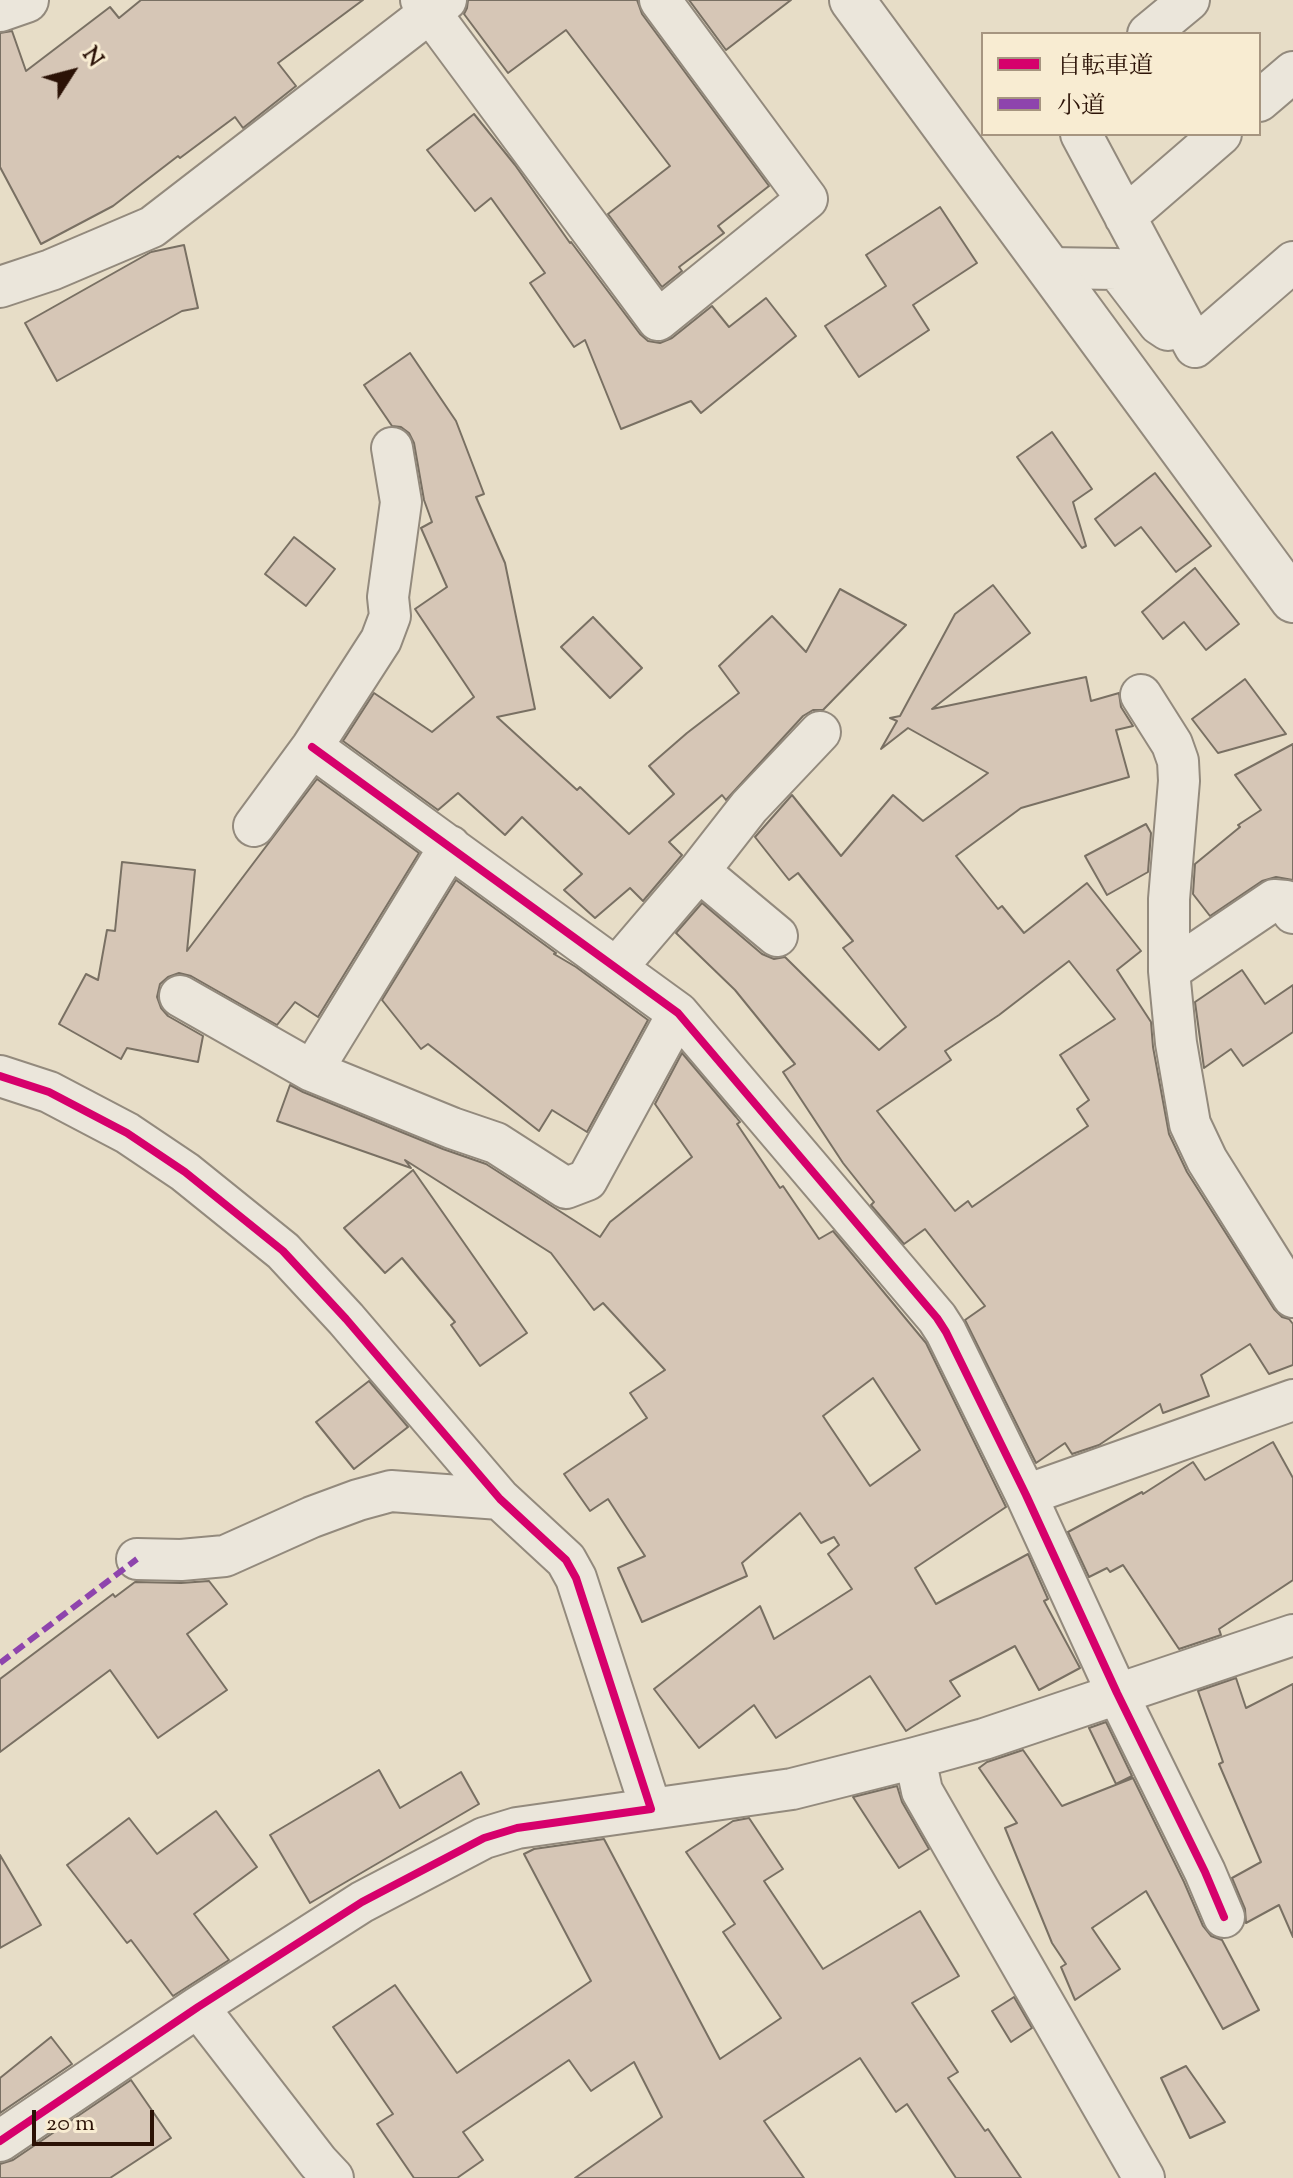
<!DOCTYPE html>
<html>
<head>
<meta charset="utf-8">
<style>
  body { margin:0 }
  #map { position:relative; width:1293px; height:2178px; overflow:hidden; background:#e7ddc7; font-family:"Sorts Mill Goudy","Noto Serif JP",serif }
  canvas { display:block }
  .legend { position:absolute; left:981px; top:32px; width:280px; height:104px; box-sizing:border-box; background:#f8ecd2; border:2px solid #a69580; margin:0; padding:10px 14px; list-style:none; font-size:24px; color:#2b1206 }
  .legend li { display:flex; align-items:center; gap:16px; height:40px }
  .legend b { width:40px; border:2px solid #a69580 }
  .north { position:absolute; left:32px; top:32px; width:80px; height:80px; -webkit-text-stroke:6px #f8ecd2; paint-order:stroke; rotate:54deg; font-size:22px; font-weight:700; line-height:32px; text-align:center; color:#2b1206 }
  .north::after { content:''; display:block; margin:auto; width:28px; height:36px; background:#2b1206; clip-path:polygon(50% 0,100% 100%,50% 72%,0 100%) }
  .scale { position:absolute; left:32px; top:2110px; width:122px; height:36px; box-sizing:border-box; border:4px solid #2b1206; border-top:0; padding-left:10px; font-size:24px; line-height:28px; white-space:nowrap; color:#2b1206; -webkit-text-stroke:6px #f8ecd2; paint-order:stroke }
</style>
</head>
<body>
<div id="map">
<canvas width="1293" height="2178"></canvas>
<ul class="legend">
<li><b style="height:10px;background:#d6006c"></b>自転車道</li>
<li><b style="height:10px;background:#8e44ad"></b>小道</li>
</ul>
<div class="north">N</div>
<div class="scale">20 m</div>
</div>
<script>
const c = document.querySelector('canvas').getContext('2d');
c.lineJoin = 'round';
function paint(path, color) { c.fillStyle = color; c.fill(path, 'evenodd'); }
const shape = rows => new Path2D(rows.map(r => 'M' + r).join(''));
function strokePath(path, color, width, dash) { c.strokeStyle = color; c.lineWidth = width; c.lineCap = dash ? 'butt' : 'round'; c.setLineDash(dash || []); c.stroke(path); }
const building = shape([
  [141,0,363,0,278,63,296,86,243,128,235,117,180,158,178,156,113,206,41,244,0,167,0,33,12,31,26,71,110,7,119,18,141,0],
  [468,0,637,0,642,14,769,186,718,226,724,233,679,267,682,271,662,287,608,214,670,166,566,30,508,73,464,14,467,8,468,0],
  [689,0,791,0,726,50,689,0],
  [474,114,515,165,570,243,571,242,640,334,648,341,660,343,672,338,712,306,729,327,766,298,796,336,701,413,691,401,621,429,585,340,574,347,530,283,545,273,491,198,475,211,427,150,474,114],
  [940,207,977,263,913,305,929,330,859,377,825,326,886,286,866,255,940,207],
  [184,245,198,308,182,311,57,381,25,323,151,252,184,245],
  [410,353,456,421,484,494,476,497,505,563,535,709,497,717,577,790,580,787,629,834,674,794,649,766,687,733,739,693,719,666,772,616,806,652,840,589,906,625,823,710,813,710,803,716,726,800,722,795,669,842,682,855,643,901,630,888,595,918,564,890,582,874,522,817,505,835,458,793,438,810,343,741,374,693,432,732,474,697,415,609,447,587,421,528,432,522,424,500,414,443,409,433,401,427,392,426,364,385,410,353],
  [1052,432,1092,489,1073,502,1086,546,1082,548,1017,457,1052,432],
  [1155,473,1211,546,1176,572,1141,527,1115,546,1095,519,1155,473],
  [294,537,335,569,306,606,265,574,294,537],
  [1195,568,1239,624,1206,650,1184,622,1163,639,1142,612,1195,568],
  [993,585,1030,633,932,709,1086,677,1091,701,1119,693,1121,707,1133,726,1116,730,1129,777,1021,808,956,856,998,909,1002,906,1024,933,1087,883,1141,951,1117,970,1151,1022,1153,1047,1169,1134,1187,1172,1274,1309,1282,1317,1289,1319,1293,1324,1293,1365,1269,1374,1250,1344,1201,1375,1209,1396,1163,1413,1160,1404,1099,1445,1072,1454,1065,1443,1036,1463,965,1320,985,1306,925,1229,904,1244,871,1205,874,1202,843,1163,783,1072,795,1064,735,990,676,933,702,903,762,954,774,959,785,957,879,1050,906,1027,843,948,853,941,798,873,789,880,755,837,792,795,841,856,893,795,923,821,988,773,908,728,881,749,897,721,890,718,900,716,955,614,993,585],
  [1069,961,1115,1019,1060,1055,1089,1100,1077,1109,1088,1126,972,1207,968,1201,955,1211,877,1111,951,1060,945,1051,999,1015,1069,961],
  [593,617,642,668,610,698,561,647,593,617],
  [1245,679,1286,734,1218,753,1192,719,1245,679],
  [1293,744,1293,880,1276,877,1262,881,1210,916,1193,894,1195,864,1240,827,1238,825,1261,810,1235,775,1293,744],
  [317,779,419,853,318,1017,295,1002,277,1025,191,976,179,973,168,977,160,984,157,997,161,1008,168,1016,203,1036,198,1062,127,1048,121,1059,59,1024,86,974,98,980,107,930,115,931,122,862,195,870,187,951,317,779],
  [1146,824,1151,833,1148,872,1107,895,1085,856,1146,824],
  [456,880,556,953,554,954,576,967,648,1020,587,1132,552,1110,539,1131,428,1044,421,1049,382,1000,456,880],
  [1242,970,1265,1004,1293,985,1293,1032,1243,1066,1231,1049,1204,1068,1195,1002,1242,970],
  [682,1053,736,1117,740,1122,737,1124,780,1188,783,1186,819,1239,833,1231,926,1343,1006,1507,915,1568,936,1604,1028,1554,1048,1599,1044,1601,1080,1668,1039,1690,1015,1646,950,1681,960,1696,906,1731,870,1676,776,1738,754,1705,699,1748,654,1689,760,1606,774,1639,852,1589,828,1554,839,1545,834,1537,821,1543,800,1513,742,1563,747,1576,642,1622,618,1568,645,1556,608,1499,590,1511,564,1474,647,1418,630,1393,665,1370,603,1303,594,1310,551,1253,405,1160,411,1168,277,1121,290,1085,303,1092,443,1149,486,1164,600,1237,610,1222,692,1157,655,1104,682,1053],
  [873,1378,920,1450,870,1486,823,1416,873,1378],
  [413,1170,527,1333,480,1366,451,1325,455,1322,402,1258,385,1273,344,1228,413,1170],
  [369,1381,408,1427,354,1469,316,1422,369,1381],
  [1273,1442,1293,1478,1293,1580,1219,1629,1221,1635,1179,1649,1123,1565,1110,1572,1107,1568,1089,1577,1068,1532,1142,1492,1143,1494,1193,1462,1205,1480,1273,1442],
  [209,1581,227,1604,187,1634,227,1690,158,1738,110,1670,0,1752,0,1679,113,1594,115,1597,135,1582,181,1583,209,1581],
  [1236,1678,1246,1708,1293,1684,1293,1937,1279,1905,1246,1923,1245,1909,1232,1878,1261,1862,1219,1764,1223,1762,1198,1691,1236,1678],
  [1106,1722,1132,1776,1116,1784,1089,1728,1106,1722],
  [1023,1750,1062,1806,1133,1778,1184,1882,1203,1926,1211,1936,1222,1940,1259,2010,1223,2029,1146,1891,1092,1928,1120,1969,1075,2000,1061,1967,1066,1964,1052,1943,1005,1828,1017,1823,979,1768,987,1762,1023,1750],
  [379,1770,400,1808,461,1772,479,1804,310,1903,270,1835,379,1770],
  [897,1786,902,1802,929,1849,899,1868,853,1797,897,1786],
  [216,1811,257,1867,194,1914,229,1960,173,1996,131,1940,127,1943,67,1865,129,1818,157,1854,216,1811],
  [749,1818,783,1869,764,1881,823,1969,920,1911,959,1976,912,2003,958,2072,948,2078,985,2131,988,2129,1021,2178,956,2178,907,2104,896,2112,860,2058,764,2121,804,2178,575,2178,662,2117,634,2062,591,2091,569,2060,463,2132,483,2160,457,2178,414,2178,377,2124,393,2114,333,2027,395,1985,457,2073,591,1981,524,1854,534,1849,604,1839,720,2059,781,2018,723,1932,735,1924,686,1852,733,1821,749,1818],
  [0,1855,41,1925,0,1948,0,1855],
  [1014,1997,1032,2028,1011,2042,992,2011,1014,1997],
  [51,2037,72,2064,0,2113,0,2078,51,2037],
  [1186,2066,1225,2122,1190,2138,1161,2078,1186,2066],
  [131,2080,171,2138,110,2178,0,2178,0,2164,13,2160,131,2080]
]);
const minor = shape([
  [421,0,658,320,807,199,660,0],
  [1148,34,1189,0],
  [1259,101,1293,72],
  [1081,134,1195,347,1293,262],
  [1125,217,1221,134],
  [1049,268,1117,269,1159,324,1168,330],
  [0,287,51,270,152,227,446,0],
  [1141,695,1172,744,1178,761,1179,781,1169,899,1169,971,1176,1043,1190,1124,1207,1160,1293,1297],
  [312,747,678,1013,937,1318,946,1332,1026,1495,1117,1693,1205,1872,1224,1917],
  [254,826,312,747,381,640,390,616,388,597,401,502,392,448],
  [699,871,777,936],
  [617,967,699,871,749,807,820,732],
  [1169,971,1274,900,1286,901,1293,913],
  [180,996,312,1071,452,1128,496,1143,566,1188,587,1180,678,1013],
  [312,1071,450,846],
  [0,1076,49,1092,127,1133,185,1172,283,1251,346,1319,500,1499,566,1560,576,1578,651,1809,517,1828,484,1838,362,1902,198,2007,0,2141],
  [1026,1495,1293,1400],
  [137,1559,181,1560,225,1556,312,1517,358,1500,391,1491,500,1499],
  [915,1758,922,1791,1144,2178],
  [651,1809,792,1789,915,1758,984,1739,1293,1635],
  [198,2007,318,2162,333,2178]
]);
const tertiary = shape([
  [852,0,1293,600],
  [0,9,26,0]
]);
const quiet = shape([
  [0,1663,137,1559]
]);
const cycleway = shape([
  [312,747,678,1013,937,1318,946,1332,1026,1495,1117,1693,1205,1872,1224,1917],
  [0,1076,49,1092,127,1133,185,1172,283,1251,346,1319,500,1499,566,1560,576,1578,651,1809,517,1828,484,1838,362,1902,198,2007,0,2141]
]);
paint(building, '#d6c6b6');
strokePath(building, '#797063', 2);
strokePath(minor, '#938a7d', 44);
strokePath(tertiary, '#938a7d', 48);
strokePath(minor, '#ebe6db', 40);
strokePath(tertiary, '#ebe6db', 44);
strokePath(quiet, '#8e44ad', 6, [12, 6]);
strokePath(cycleway, '#d6006c', 8);
</script>
</body>
</html>
